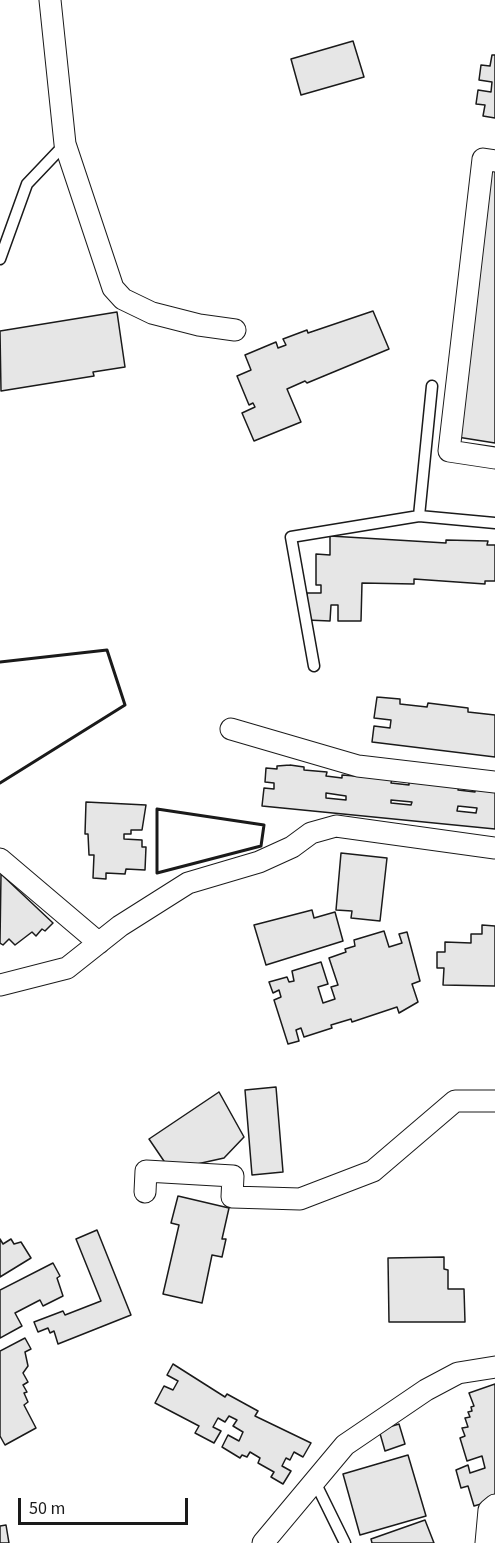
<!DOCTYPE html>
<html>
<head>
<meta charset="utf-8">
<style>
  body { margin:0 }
  #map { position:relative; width:495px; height:1543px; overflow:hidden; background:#fff; font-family:"Source Sans 3",sans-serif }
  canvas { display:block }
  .scale { position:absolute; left:18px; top:1498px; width:170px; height:27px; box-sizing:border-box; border:3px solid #1a1a1a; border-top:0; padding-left:8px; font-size:18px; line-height:21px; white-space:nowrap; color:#1a1a1a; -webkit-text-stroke:4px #fff; paint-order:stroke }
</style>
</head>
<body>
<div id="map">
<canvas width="495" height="1543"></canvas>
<div class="scale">50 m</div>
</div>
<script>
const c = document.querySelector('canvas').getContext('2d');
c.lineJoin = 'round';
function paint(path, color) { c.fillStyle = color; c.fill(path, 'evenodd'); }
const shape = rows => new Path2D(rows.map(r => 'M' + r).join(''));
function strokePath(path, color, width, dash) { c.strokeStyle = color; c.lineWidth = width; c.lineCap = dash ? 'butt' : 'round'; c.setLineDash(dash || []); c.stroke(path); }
const building = shape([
  [353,41,364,77,301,95,291,59,353,41],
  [492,55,495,55,495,118,483,116,485,105,476,104,478,90,491,92,492,82,479,80,481,65,490,66,492,55],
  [492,168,495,169,495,443,451,436,492,168],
  [373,311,389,349,307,383,305,381,287,389,301,422,254,441,242,413,255,407,253,403,249,405,237,376,251,370,245,355,276,342,278,348,286,345,283,339,307,330,308,333,373,311],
  [117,312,125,367,93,372,94,376,1,391,0,331,117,312],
  [330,536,446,543,446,540,488,541,487,545,495,545,495,581,485,581,485,584,414,579,414,584,362,583,361,621,338,621,338,605,331,605,330,621,307,620,307,593,321,593,321,585,316,585,316,554,330,555,330,536],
  [377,697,400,699,400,704,427,707,428,703,468,708,468,712,495,715,495,757,372,742,374,726,390,728,391,720,374,718,377,697],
  [290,765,304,767,304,770,327,772,326,776,342,778,342,775,392,779,391,783,409,785,409,781,459,786,458,790,475,792,475,788,495,790,495,829,262,806,264,788,274,789,274,783,265,782,266,768,277,769,277,766,290,765],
  [326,793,346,796,346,800,326,798,326,793],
  [391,800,412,802,411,805,391,803,391,800],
  [458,806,477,808,476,813,457,811,458,806],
  [86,802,146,805,142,830,131,830,131,834,124,834,124,839,142,840,142,847,146,847,145,870,126,869,125,874,106,873,106,879,93,878,94,855,89,855,88,834,85,834,86,802],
  [341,853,387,858,380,921,351,918,352,911,336,910,341,853],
  [1,874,53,923,45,931,42,929,36,936,32,932,15,945,9,939,3,945,0,943,1,874],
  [312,910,314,918,335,912,343,941,266,965,254,925,312,910],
  [482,925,495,926,495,986,443,985,444,968,437,968,437,952,445,952,445,942,471,943,471,934,482,934,482,925],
  [384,931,389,947,402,943,399,934,407,932,420,981,412,984,418,1002,399,1013,397,1007,352,1022,351,1019,331,1025,332,1028,304,1037,301,1028,296,1030,299,1041,288,1044,274,1000,281,997,279,990,273,993,269,982,287,977,289,982,294,981,292,971,321,962,328,984,318,987,323,1003,335,999,331,987,338,985,329,958,346,952,345,949,355,946,354,940,384,931],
  [276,1087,283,1172,252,1175,245,1090,276,1087],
  [219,1092,244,1137,224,1158,170,1170,149,1139,219,1092],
  [178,1196,229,1208,222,1239,226,1239,222,1257,212,1255,202,1303,163,1294,179,1225,171,1223,178,1196],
  [97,1230,131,1315,58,1344,54,1331,50,1333,48,1328,38,1332,34,1322,63,1311,65,1315,101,1301,76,1239,97,1230],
  [0,1239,3,1244,11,1239,14,1244,21,1242,31,1258,0,1277,0,1239],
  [444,1257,444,1269,448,1270,448,1289,464,1289,465,1322,389,1322,388,1258,444,1257],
  [53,1263,60,1276,57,1278,63,1296,43,1306,40,1300,15,1313,22,1326,0,1338,0,1290,53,1263],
  [25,1338,31,1349,25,1352,28,1366,23,1373,28,1382,23,1385,27,1392,24,1393,28,1402,24,1405,36,1428,5,1445,0,1436,0,1351,25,1338],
  [173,1364,225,1397,227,1394,258,1411,255,1416,311,1443,303,1457,294,1452,290,1460,286,1458,282,1466,291,1471,283,1484,271,1477,274,1472,258,1463,260,1458,250,1452,247,1457,242,1455,240,1458,222,1447,228,1435,239,1441,243,1432,233,1426,237,1420,229,1416,225,1422,218,1418,213,1427,221,1431,214,1443,195,1433,199,1426,155,1403,164,1386,173,1390,178,1381,167,1375,173,1364],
  [495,1384,495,1500,474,1506,468,1486,461,1488,456,1470,468,1465,470,1473,485,1468,482,1456,467,1461,460,1438,465,1436,462,1428,468,1427,465,1418,470,1417,468,1412,472,1411,471,1407,474,1406,469,1393,495,1384],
  [399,1424,405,1444,385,1451,379,1430,399,1424],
  [408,1455,426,1516,360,1535,343,1474,408,1455],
  [425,1520,434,1543,372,1543,371,1539,425,1520],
  [6,1525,9,1543,0,1543,0,1526,6,1525]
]);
const lane = shape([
  [0,259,27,184,65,144],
  [432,386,419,516,495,523],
  [314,666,291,537,419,516],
  [315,1482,345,1543]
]);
const street = shape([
  [50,0,65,144,113,288,123,299,152,313,199,325,235,330],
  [495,161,483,159,449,451,495,458],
  [231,729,358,766,495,782],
  [0,859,99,943],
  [0,985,67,968,120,926,188,883,259,862,292,847,311,833,336,826,495,848],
  [145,1192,146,1171,233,1176,232,1197,300,1199,373,1171,455,1101,495,1101],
  [263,1543,345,1445,426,1390,458,1373,495,1367],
  [486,1543,489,1510,495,1505]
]);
const wall = shape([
  [0,662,107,650,125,705,0,783],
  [157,809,264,825,261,846,157,873,157,809]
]);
paint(building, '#e6e6e6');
strokePath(building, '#1a1a1a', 1.5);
strokePath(lane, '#1a1a1a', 13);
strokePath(street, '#1a1a1a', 23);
strokePath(lane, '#fff', 10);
strokePath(street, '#fff', 21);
strokePath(wall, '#1a1a1a', 3);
</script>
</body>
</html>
